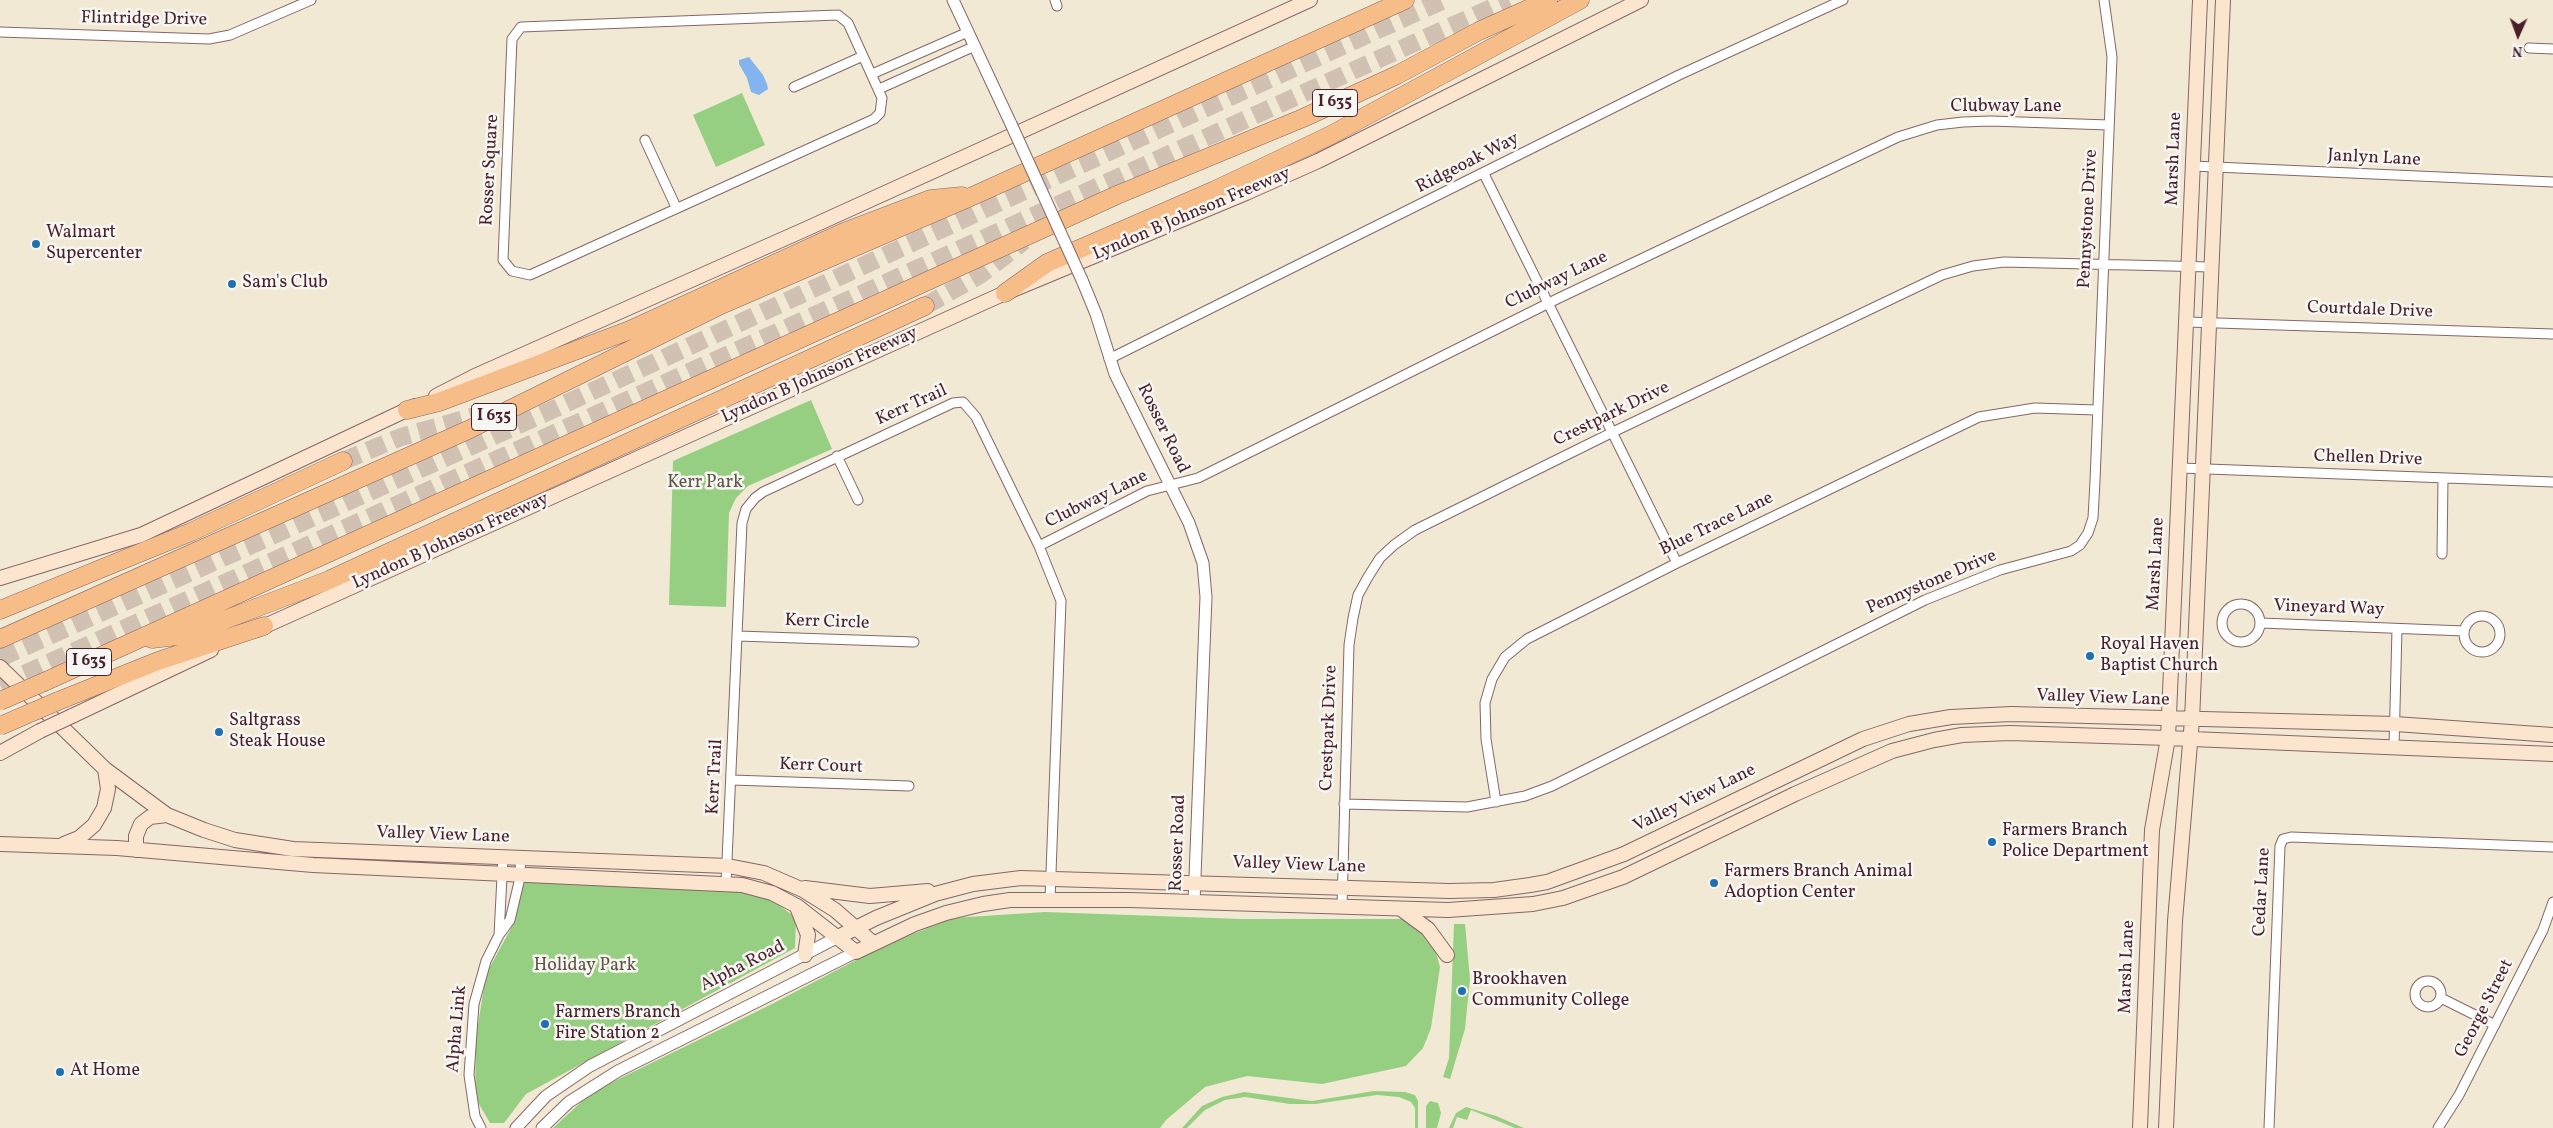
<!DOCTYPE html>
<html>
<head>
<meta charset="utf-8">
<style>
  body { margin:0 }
  #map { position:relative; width:2553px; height:1128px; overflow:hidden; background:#f2e9d5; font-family:Vollkorn,serif }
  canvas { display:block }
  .north { position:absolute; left:2493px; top:10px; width:50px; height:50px; -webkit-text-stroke:4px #f6f6f2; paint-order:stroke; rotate:182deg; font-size:14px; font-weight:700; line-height:20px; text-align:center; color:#4a1f2b }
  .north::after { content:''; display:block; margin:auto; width:18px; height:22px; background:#4a1f2b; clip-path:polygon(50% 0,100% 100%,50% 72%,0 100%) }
</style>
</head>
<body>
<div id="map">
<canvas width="2553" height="1128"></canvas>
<div class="north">N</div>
</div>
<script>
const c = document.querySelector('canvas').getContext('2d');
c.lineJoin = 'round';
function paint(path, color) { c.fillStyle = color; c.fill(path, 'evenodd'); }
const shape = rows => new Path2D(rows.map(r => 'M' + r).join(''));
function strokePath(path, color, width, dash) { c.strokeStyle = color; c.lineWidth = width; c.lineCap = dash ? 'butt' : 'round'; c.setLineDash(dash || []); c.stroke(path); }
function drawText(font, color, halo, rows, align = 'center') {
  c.font = font + ' Vollkorn,serif'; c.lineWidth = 5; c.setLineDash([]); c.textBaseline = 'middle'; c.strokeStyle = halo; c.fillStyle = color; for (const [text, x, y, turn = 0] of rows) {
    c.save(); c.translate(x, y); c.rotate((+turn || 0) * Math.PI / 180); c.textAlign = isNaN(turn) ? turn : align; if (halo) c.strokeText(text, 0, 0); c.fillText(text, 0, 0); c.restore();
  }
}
const green = shape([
  [742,93,765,145,716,167,693,115],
  [811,400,832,449,748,486,736,498,729,513,726,607,669,605,673,461],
  [524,880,741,891,771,899,796,918,795,948,526,1094,504,1123,490,1123,475,1097,476,1038,486,974,515,921],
  [1045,912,1242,919,1402,919,1431,934,1440,967,1431,1028,1423,1048,1406,1066,1322,1084,1247,1076,1205,1087,1166,1120,1160,1128,553,1128,592,1092,770,1005,877,949,952,918],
  [1454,924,1465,924,1470,979,1465,1029,1450,1079,1443,1077,1449,1058],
  [1374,1091,1405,1092,1415,1095,1418,1101,1418,1128,1415,1128,1415,1108,1411,1102,1399,1097,1377,1095,1315,1104,1290,1104,1245,1097,1225,1100,1205,1110,1187,1128,1182,1128,1202,1106,1222,1097,1244,1092,1312,1101],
  [1430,1101,1438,1103,1439,1106,1441,1113,1437,1128,1426,1128,1426,1106],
  [1466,1107,1496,1116,1524,1128,1515,1128,1471,1110,1467,1120,1457,1117,1453,1128,1449,1128,1456,1113]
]);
const water = shape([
  [749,57,763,75,767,84,768,89,759,95,751,92,747,78,739,64,739,60]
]);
const motorwayTunnel = shape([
  [925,306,980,275,1024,241],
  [343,461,401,437,475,416,499,414],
  [0,658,554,409,1078,166,1444,0],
  [0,685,1509,0]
]);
const minor = shape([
  [1055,0,1057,6],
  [838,15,848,23,882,98,880,113,874,119,530,275,512,271,503,260,512,39,521,27,838,15],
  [0,32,209,39,230,35,311,0],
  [2529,48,2553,49],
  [872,74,968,32],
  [794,87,863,56],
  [879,89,975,46],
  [645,140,676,207],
  [2193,166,2553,182],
  [1484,174,1677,563],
  [2187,322,2553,334],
  [1109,359,1679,75,1843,0],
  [837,456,858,500],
  [2181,468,2553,482],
  [1039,546,1147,491,1198,478,1559,298,1898,137,1937,125,1963,122,1991,121,2109,125],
  [2442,554,2443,479],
  '2222 623a19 19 0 1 1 38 0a19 19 0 1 1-38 0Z',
  '2464 634a18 18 0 1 1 36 0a18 18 0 1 1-36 0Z',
  [2261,623,2464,631],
  [738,636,914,642],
  [2394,747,2397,629],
  [732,780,909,786],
  [1496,802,1486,739,1485,703,1492,679,1505,657,1527,639,1677,563,1979,417,2035,408,2096,410],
  [1344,804,1467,807,1525,796,1552,786,1925,600,2000,570,2071,551,2080,545,2088,533,2093,518,2095,481,2112,57,2104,0],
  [726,883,742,523,746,509,755,498,763,492,953,403,963,402,976,417,1039,546,1061,601,1050,900],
  [1342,907,1349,645,1353,618,1358,595,1368,577,1380,558,1394,545,1415,530,1613,432,1942,275,1973,266,2004,262,2211,267],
  [499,935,503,857],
  '2415 994a13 13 0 1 1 26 0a13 13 0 1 1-26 0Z',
  [2441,998,2495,1025],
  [481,1128,475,1116,469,1075,474,1004,486,961,499,935,510,920,519,882,521,858],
  [2269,1128,2280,846,2283,839,2291,837,2553,847],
  [2438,1128,2459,1095,2543,930,2553,902]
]);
const tertiary = shape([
  [953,0,1011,124],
  [1082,280,1096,314,1115,374,1189,523,1203,563,1206,597,1194,902],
  [516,1128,546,1096,590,1066,838,937],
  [542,1128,569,1102,618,1071,856,952]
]);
const secondary = shape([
  [436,396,475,376,806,229,1310,0],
  [0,578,141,535,415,406],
  [256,630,1005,293,1246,193,1318,161,1641,0],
  [0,667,105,769,167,815,204,830,235,840,293,849,728,866,764,873,803,890,835,910,873,943],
  [72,716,211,650],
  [0,753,40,731],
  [0,844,117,848,313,865,742,885,772,893,797,906,856,952,915,924,946,913,983,904,1010,900,1130,900,1448,910,1533,904,1563,898,1623,877,1795,794,1892,751,1934,740,1962,735,2010,733,2168,738,2553,754],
  [64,844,79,838,94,825,104,808,108,789,105,769],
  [136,850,136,836,141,824,150,817,167,815],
  [805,888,870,896,928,891],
  [797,907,808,935,805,955],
  [1401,909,1428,929,1447,955],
  [838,937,876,918,935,894,973,884,1021,878,1449,891,1494,890,1530,885,1547,882,1624,854,1863,739,1909,724,1951,717,2011,714,2395,724,2553,735],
  [2140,1128,2152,830,2168,738,2200,0],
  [2166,1128,2175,921,2192,720,2223,0]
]);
const motorway = shape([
  [1005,293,1047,263,1215,190,1329,136,1580,0],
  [407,410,439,402,630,330,844,232,931,199,962,196],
  [0,610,191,532,343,461],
  [0,639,468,430,721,305,975,195,1405,0],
  [152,639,185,635,329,580,925,306],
  [44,682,1117,195,1303,118,1397,75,1479,31,1548,0],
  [58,701,158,661,264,626]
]);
const tertiaryBridge = shape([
  [1011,124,1082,280]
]);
const secondaryBridge = shape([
  [40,731,72,716]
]);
const motorwayBridge = shape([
  [0,701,44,682],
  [0,726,58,701]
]);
const markers = [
  [36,244,5,"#1f6fb2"],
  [232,284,5,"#1f6fb2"],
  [2090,656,5,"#1f6fb2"],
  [219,732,5,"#1f6fb2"],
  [1992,842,5,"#1f6fb2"],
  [1714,883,5,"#1f6fb2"],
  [1462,991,5,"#1f6fb2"],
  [545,1024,5,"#1f6fb2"],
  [60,1072,5,"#1f6fb2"]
];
const shields = [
  [1335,103,45],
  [494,417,45],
  [89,662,45]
];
const shieldNames = [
  ["I 635",1335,103],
  ["I 635",494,417],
  ["I 635",89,662]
];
const streetNames = [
  ["Flintridge Drive",144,20,1],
  ["Clubway Lane",2006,108],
  ["Marsh Lane",2175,159,-88],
  ["Janlyn Lane",2374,159,3],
  ["Ridgeoak Way",1468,164,-27],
  ["Rosser Square",491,170,-87],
  ["Lyndon B Johnson Freeway",1192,215,-23],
  ["Pennystone Drive",2089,219,-87],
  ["Clubway Lane",1557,281,-26],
  ["Courtdale Drive",2370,311,2],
  ["Lyndon B Johnson Freeway",820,376,-24],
  ["Kerr Trail",912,406,-24],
  ["Crestpark Drive",1612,415,-26],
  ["Rosser Road",1162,429,64],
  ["Chellen Drive",2368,459,2],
  ["Clubway Lane",1097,500,-26],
  ["Blue Trace Lane",1717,525,-26],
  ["Lyndon B Johnson Freeway",451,542,-24],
  ["Marsh Lane",2157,564,-87],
  ["Pennystone Drive",1932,583,-23],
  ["Vineyard Way",2329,609,2],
  ["Kerr Circle",827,623,2],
  ["Valley View Lane",2103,699,2],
  ["Crestpark Drive",1330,728,-88],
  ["Kerr Court",821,767,2],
  ["Kerr Trail",716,777,-87],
  ["Valley View Lane",1695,799,-26],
  ["Valley View Lane",443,836,2],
  ["Rosser Road",1179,843,-88],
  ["Valley View Lane",1299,866,2],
  ["Cedar Lane",2263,892,-87],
  ["Alpha Road",743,967,-27],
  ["Marsh Lane",2128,967,-88],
  ["George Street",2485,1009,-63],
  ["Alpha Link",458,1029,-85]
];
const poiNames = [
  ["Walmart",46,234],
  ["Supercenter",46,255],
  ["Sam's Club",242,284],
  ["Royal Haven",2100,646],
  ["Baptist Church",2100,667],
  ["Saltgrass",229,722],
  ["Steak House",229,743],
  ["Farmers Branch",2002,832],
  ["Police Department",2002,853],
  ["Farmers Branch Animal",1724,873],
  ["Adoption Center",1724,894],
  ["Brookhaven",1472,981],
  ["Community College",1472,1002],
  ["Farmers Branch",555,1014],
  ["Fire Station 2",555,1035],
  ["At Home",70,1072]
];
const parkNames = [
  ["Kerr Park",705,484],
  ["Holiday Park",585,967]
];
paint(green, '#97cf82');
paint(water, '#83b4ef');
strokePath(motorwayTunnel, '#d0c1b3', 18, [18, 9]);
strokePath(minor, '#856666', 11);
strokePath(tertiary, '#856666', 13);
strokePath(secondary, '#856666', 16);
strokePath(motorway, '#856666', 19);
strokePath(minor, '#fff', 9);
strokePath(tertiary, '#fff', 11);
strokePath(secondary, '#fce5cf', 14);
strokePath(motorway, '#f7bd88', 18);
strokePath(tertiaryBridge, '#856666', 13, []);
strokePath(secondaryBridge, '#856666', 16, []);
strokePath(motorwayBridge, '#856666', 19, []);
strokePath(tertiaryBridge, '#fff', 11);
strokePath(secondaryBridge, '#fce5cf', 14);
strokePath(motorwayBridge, '#f7bd88', 18);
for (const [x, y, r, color] of markers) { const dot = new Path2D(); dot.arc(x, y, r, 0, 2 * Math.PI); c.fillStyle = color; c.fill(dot); strokePath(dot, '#f6f6f2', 2); }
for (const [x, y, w] of shields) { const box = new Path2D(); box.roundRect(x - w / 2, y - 13.5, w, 27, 4); c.fillStyle = '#f6f6f2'; c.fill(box); strokePath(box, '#4a1f2b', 1); }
drawText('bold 16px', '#4a1f2b', null, shieldNames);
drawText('18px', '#4a1f2b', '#f6f6f2', streetNames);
drawText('18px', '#4a1f2b', '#f6f6f2', poiNames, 'left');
drawText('18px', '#615445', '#f6f6f2', parkNames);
</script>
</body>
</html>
